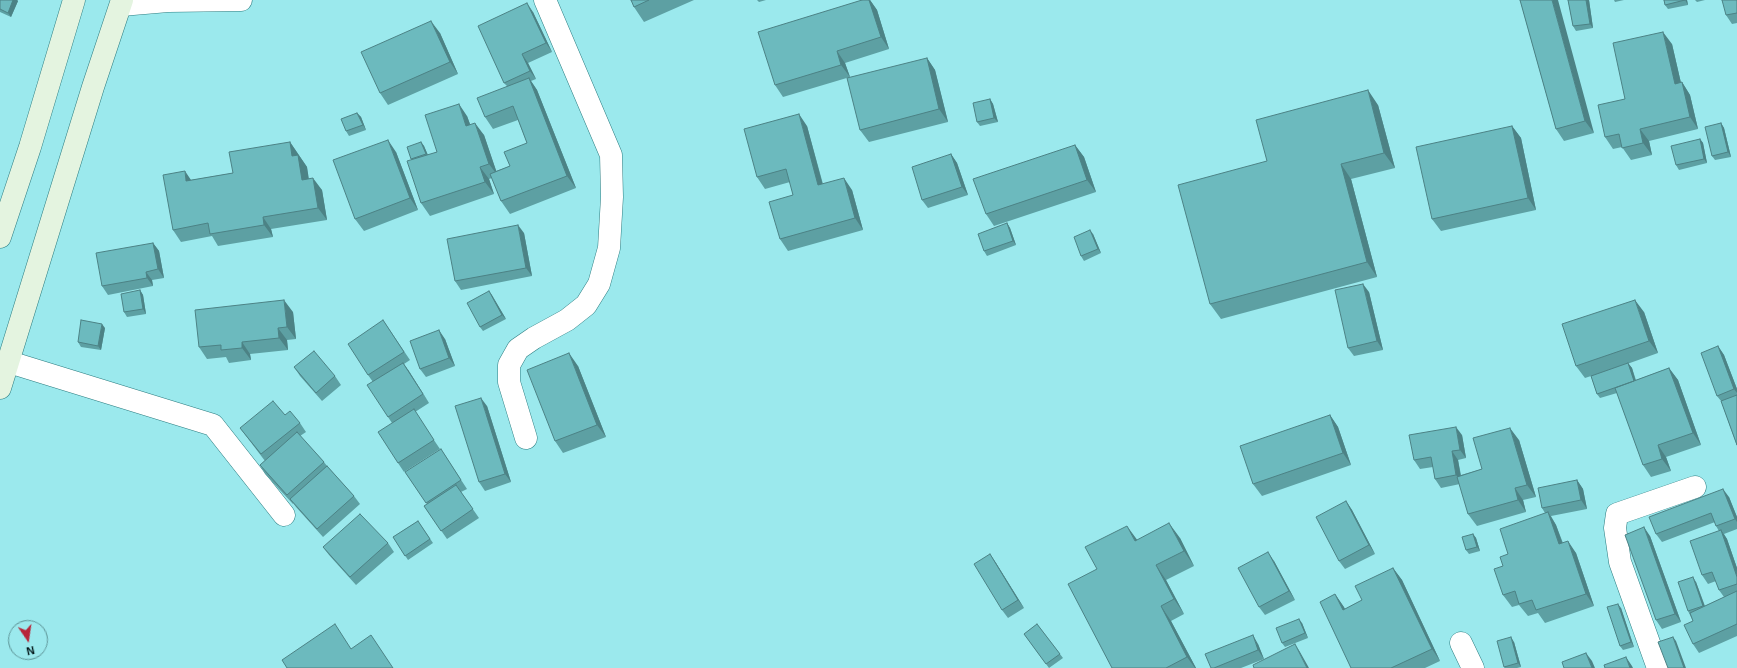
<!DOCTYPE html>
<html>
<head>
<meta charset="utf-8">
<style>
  body { margin:0 }
  #map { position:relative; width:1737px; height:668px; overflow:hidden; background:#9be9ed; font-family:Arial,sans-serif }
  canvas { display:block }
  .north { position:absolute; left:8px; top:620px; width:40px; height:40px; box-sizing:border-box; background:#9be9ed; border:1px solid #5d9497; border-radius:50%; rotate:167deg; font-size:11px; font-weight:700; line-height:16px; text-align:center; color:#001416 }
  .north::after { content:''; display:block; margin:auto; width:14px; height:18px; background:#b72539; clip-path:polygon(50% 0,100% 100%,50% 72%,0 100%) }
</style>
</head>
<body>
<div id="map">
<canvas width="1737" height="668"></canvas>
<div class="north">N</div>
</div>
<script>
const c = document.querySelector('canvas').getContext('2d');
c.lineJoin = 'round';
const shape = rows => new Path2D(rows.map(r => 'M' + r).join(''));
function strokePath(path, color, width, dash) { c.strokeStyle = color; c.lineWidth = width; c.lineCap = dash ? 'butt' : 'round'; c.setLineDash(dash || []); c.stroke(path); }
function paint(path, color) { c.fillStyle = color; c.fill(path, 'evenodd'); }
const street = shape([
  [121,5,168,1,241,0],
  [9,362,213,425,284,515],
  [526,438,509,382,509,365,518,349,534,338,567,320,586,305,599,284,609,248,612,197,611,155,545,0],
  [1461,643,1473,668],
  [1658,668,1620,562,1615,528,1617,514,1695,487]
]);
const secondary = shape([
  [0,237,30,147,74,0],
  [0,388,93,87,122,0]
]);
const wall = shape([
  [0,0,17,0,18,1,11,17,0,12],
  [631,0,694,0,644,22,634,7],
  [757,0,766,0,759,2],
  [862,0,870,0,877,10,889,49,845,63,850,77,783,97,775,85],
  [1520,0,1594,133,1564,141,1556,129],
  [1568,0,1589,0,1593,28,1576,31,1573,26],
  [1614,0,1624,0,1615,2],
  [1664,0,1687,0,1688,5,1668,9,1665,5],
  [1695,0,1705,0,1697,2],
  [1737,0,1737,23,1732,24,1726,15],
  [533,12,552,52,528,63,536,79,531,81,537,90,576,188,510,214,501,201,492,178,489,179,494,194,430,216,421,203,411,159,421,142,424,146,428,155,437,152,467,116,470,124,484,135,496,171,510,166,527,143,518,120,493,129,485,117,507,86,504,83],
  [440,33,458,74,388,105,380,93],
  [1672,44,1681,83,1682,82,1690,95,1698,129,1649,141,1652,155,1631,160,1622,147,1613,149,1605,137,1625,99],
  [927,58,935,70,948,122,869,142,860,130],
  [990,99,993,104,998,122,980,126,977,122],
  [1378,105,1395,168,1351,179,1377,277,1221,319,1210,304,1267,161],
  [357,113,361,117,366,130,349,136,346,131],
  [1721,123,1724,128,1731,157,1715,160,1712,156],
  [807,126,823,184,852,190,863,230,788,251,780,239,793,195,790,182,765,189,757,177],
  [1512,126,1521,138,1536,210,1441,231,1432,219],
  [1700,139,1703,143,1707,163,1679,170,1676,165],
  [290,142,307,167,308,179,322,190,327,220,271,229,273,237,218,246,212,236,181,242,173,230,191,180,233,173],
  [1075,145,1084,157,1096,192,994,226,986,214],
  [396,152,418,210,364,231,355,219],
  [951,154,957,163,968,195,928,208,922,200],
  [1007,223,1010,228,1016,245,987,256,984,251],
  [524,233,532,276,461,290,455,281],
  [1093,234,1101,253,1084,261,1081,256],
  [153,243,159,251,164,278,152,280,153,286,108,295,102,286],
  [140,290,143,295,146,314,127,317,124,312],
  [489,291,506,319,483,331,480,327],
  [1369,292,1383,350,1354,356,1348,348],
  [293,312,296,339,287,340,288,350,250,354,251,360,229,363,226,357,207,359,199,347],
  [1644,312,1658,353,1613,369,1628,363,1632,368,1636,380,1669,368,1678,380,1701,445,1666,457,1671,471,1651,477,1643,465,1617,393,1600,398,1597,394,1591,376,1585,378,1576,366],
  [383,320,410,360,404,364,429,403,415,412,440,449,404,472,398,463,392,423,388,417,373,382,368,375],
  [105,328,101,350,81,347,78,342],
  [445,339,455,366,426,377,420,369],
  [1718,346,1724,355,1737,389,1737,446,1721,401,1717,396],
  [578,366,606,437,563,453,555,441],
  [294,367,335,376,341,385,322,401,300,376],
  [487,406,511,482,485,491,479,482],
  [285,415,300,423,306,432,300,436,324,462,327,466,354,496,360,504,323,537,296,507,293,503,293,504,265,474,260,465,265,461,240,428],
  [1330,415,1338,427,1351,465,1262,496,1253,484],
  [1462,435,1466,458,1458,460,1461,475,1482,469,1519,440,1536,497,1523,500,1526,512,1477,526,1468,514,1460,484,1441,488,1435,479,1433,467,1420,469,1414,460],
  [441,449,467,489,461,492,479,518,447,539,424,506,427,504,405,472],
  [1577,480,1583,489,1587,509,1551,516,1556,525,1563,543,1576,553,1594,606,1545,623,1538,613,1528,616,1519,605,1512,607,1503,595,1503,566,1508,554,1545,513,1542,508],
  [1729,497,1737,517,1737,529,1724,534,1727,539,1737,568,1737,636,1699,653,1693,644,1693,621,1688,611,1696,582,1705,606,1724,597,1719,590,1716,581,1708,584,1702,575,1719,531,1716,526,1715,522,1662,542,1656,534],
  [1346,501,1352,510,1375,554,1345,569,1339,561],
  [418,521,433,543,408,560,393,537],
  [1473,534,1476,538,1480,551,1469,554,1466,550],
  [1650,536,1681,622,1662,629,1656,620],
  [1180,538,1194,566,1166,580,1184,614,1171,621,1196,668,1112,668,1097,569,1137,540],
  [388,543,394,552,356,585,329,555,323,547],
  [990,554,996,563,1024,608,1008,618,1002,610],
  [1274,561,1295,600,1265,615,1259,607],
  [1393,568,1402,580,1440,661,1425,668,1351,668,1335,594,1345,609,1362,600],
  [1621,608,1634,647,1623,650,1620,646],
  [1302,623,1308,638,1285,647,1282,643],
  [1037,624,1063,658,1049,668,1024,634],
  [1514,642,1521,667,1517,668,1505,668,1504,667],
  [1258,644,1264,659,1241,668,1211,668]
]);
const shadedWall = shape([
  [13,0,17,0,18,1,11,17,8,13],
  [869,0,870,0,877,10,889,49,881,37],
  [1552,0,1558,0,1594,133,1585,121],
  [1586,0,1589,0,1593,28,1590,24],
  [1685,0,1687,0,1688,5],
  [527,3,533,12,552,52,546,43],
  [431,21,440,33,458,74,450,62],
  [1663,32,1672,44,1684,96,1675,84],
  [837,51,845,63,850,77,841,65],
  [522,54,528,63,536,79,530,71],
  [927,58,935,70,948,122,939,109],
  [529,78,537,90,576,188,567,176],
  [1682,82,1690,95,1698,129,1690,117],
  [1368,90,1378,105,1395,168,1384,153],
  [990,99,993,104,998,122,994,118],
  [459,104,467,116,475,138,466,126],
  [357,113,361,117,366,130,363,125],
  [799,114,807,126,826,197,818,185],
  [475,123,484,135,498,176,489,164],
  [1721,123,1724,128,1731,157,1728,152],
  [1512,126,1521,138,1536,210,1528,198],
  [1640,129,1649,141,1652,155,1643,143],
  [1700,139,1703,143,1707,163,1704,159],
  [388,140,396,152,418,210,410,198],
  [290,142,307,167,311,192,302,180,292,156],
  [421,142,424,146,429,158,426,154],
  [1075,145,1084,157,1096,192,1087,180],
  [951,154,957,163,968,195,962,187],
  [1341,164,1351,179,1377,277,1367,262],
  [480,167,489,179,494,194,485,182],
  [185,171,193,183,186,181],
  [313,178,322,190,327,220,318,208],
  [844,178,852,190,863,230,855,218],
  [263,217,271,229,273,237,264,225],
  [1007,223,1010,228,1016,245,1013,241],
  [518,225,524,233,532,276,526,268],
  [1090,230,1093,234,1101,253,1098,249],
  [153,243,159,251,164,278,158,269],
  [146,272,152,280,153,286,147,278],
  [1363,284,1369,292,1383,350,1377,341],
  [140,290,143,295,146,314,143,309],
  [489,291,492,295,506,319,502,315],
  [284,300,293,312,296,339,287,327],
  [1635,300,1644,312,1658,353,1649,341],
  [102,324,105,328,101,350,98,346],
  [278,328,287,340,288,350,279,338],
  [439,330,445,339,455,366,449,358],
  [242,342,250,354,251,360,242,348],
  [1718,346,1724,355,1737,389,1737,393,1734,389],
  [569,353,578,366,606,437,597,425],
  [403,363,409,371,429,403,423,394],
  [1628,363,1632,368,1637,386,1634,381],
  [1669,368,1678,380,1701,445,1693,433],
  [481,398,487,406,511,482,505,474],
  [1330,415,1338,427,1351,465,1343,453],
  [1456,427,1462,435,1466,458,1460,450],
  [1510,428,1519,440,1536,497,1527,485],
  [1658,445,1666,457,1671,471,1662,459],
  [1452,451,1458,460,1462,484,1456,475],
  [1577,480,1583,489,1587,509,1581,500],
  [1515,488,1523,500,1526,512,1518,500],
  [1723,489,1729,497,1737,517,1737,522,1735,519],
  [1346,501,1352,510,1375,554,1369,545],
  [1548,512,1556,525,1567,556,1559,544],
  [1169,523,1180,538,1194,566,1184,551],
  [1127,526,1138,541,1135,541],
  [1644,527,1650,536,1681,622,1675,614],
  [1721,530,1727,539,1737,568,1737,577],
  [1473,534,1476,538,1480,551,1477,547],
  [1568,541,1576,553,1594,606,1586,594],
  [1268,552,1274,561,1295,600,1289,591],
  [990,554,996,563,1024,608,1018,600],
  [1156,565,1166,580,1184,614,1174,599],
  [1393,568,1402,580,1440,661,1432,649],
  [1693,577,1696,582,1706,610,1703,606],
  [1335,594,1344,607,1351,622,1343,610],
  [1618,604,1621,608,1634,647,1631,642],
  [1161,606,1171,621,1196,668,1195,668,1187,657],
  [1299,619,1302,623,1308,638,1305,633],
  [1253,635,1258,644,1264,659,1258,650],
  [1511,637,1514,642,1521,667,1518,663],
  [1673,637,1676,641,1686,668,1684,668],
  [1295,644,1300,652,1309,668,1307,668],
  [1586,653,1592,661,1595,668,1592,668],
  [1626,657,1632,666,1633,668,1630,668]
]);
const building = shape([
  [0,0,13,0,8,13,0,9,0,0],
  [631,0,649,0,634,7,631,0],
  [862,0,869,0,881,37,837,51,841,65,775,85,758,32,862,0],
  [1520,0,1552,0,1585,121,1556,129,1520,0],
  [1568,0,1586,0,1590,24,1573,26,1568,0],
  [1664,0,1685,0,1665,5,1664,0],
  [1722,0,1737,0,1737,13,1726,15,1722,0],
  [527,3,546,43,522,54,530,71,504,83,478,26,527,3],
  [431,21,450,62,380,93,361,52,431,21],
  [1663,32,1675,84,1682,82,1690,117,1640,129,1643,143,1622,148,1619,134,1605,137,1598,105,1625,99,1613,43,1663,32],
  [927,58,939,109,860,130,847,78,927,58],
  [529,78,567,176,501,201,490,174,510,166,504,152,527,143,513,106,485,117,477,98,529,78],
  [1368,90,1384,153,1341,164,1367,262,1210,304,1178,185,1267,161,1256,120,1368,90],
  [990,99,994,118,977,122,973,103,990,99],
  [459,104,466,126,475,123,489,164,480,167,485,182,421,203,407,161,437,152,425,115,459,104],
  [357,113,363,125,346,131,341,119,357,113],
  [799,114,818,185,844,178,855,218,780,239,769,202,793,195,786,169,757,177,744,129,799,114],
  [1721,123,1728,152,1712,156,1705,127,1721,123],
  [1512,126,1528,198,1432,219,1416,147,1512,126],
  [1700,139,1704,159,1676,165,1671,146,1700,139],
  [388,140,410,198,355,219,333,160,388,140],
  [290,142,292,156,298,155,302,180,313,178,318,208,263,217,264,225,210,234,208,223,173,230,163,175,185,171,186,181,233,173,229,152,290,142],
  [421,142,426,154,411,159,407,147,421,142],
  [1075,145,1087,180,986,214,973,179,1075,145],
  [951,154,962,187,922,200,912,167,951,154],
  [1007,223,1013,241,984,251,978,234,1007,223],
  [518,225,526,268,455,281,447,239,518,225],
  [1090,230,1098,249,1081,256,1074,237,1090,230],
  [153,243,158,269,146,272,147,278,102,286,96,253,153,243],
  [1363,284,1377,341,1348,348,1335,290,1363,284],
  [140,290,143,309,124,312,121,294,140,290],
  [489,291,502,315,480,327,467,303,489,291],
  [284,300,287,327,278,328,279,338,242,342,242,348,221,350,221,345,199,347,195,310,284,300],
  [1635,300,1649,341,1576,366,1562,324,1635,300],
  [81,320,102,324,98,346,78,342,81,320],
  [383,320,404,352,368,375,348,344,383,320],
  [439,330,449,358,420,369,410,341,439,330],
  [1718,346,1734,389,1717,396,1701,353,1718,346],
  [314,351,335,376,316,393,294,367,314,351],
  [569,353,597,425,555,441,527,370,569,353],
  [403,363,423,394,388,417,367,385,403,363],
  [1628,363,1634,381,1597,394,1591,376,1628,363],
  [1669,368,1693,433,1658,445,1662,459,1643,465,1615,388,1669,368],
  [1737,395,1737,445,1721,401,1737,395],
  [481,398,505,474,479,482,455,406,481,398],
  [273,401,285,415,290,411,300,423,261,454,240,428,273,401],
  [414,409,434,440,398,463,378,432,414,409],
  [1330,415,1343,453,1253,484,1240,446,1330,415],
  [1456,427,1460,450,1452,451,1456,475,1435,479,1431,457,1414,460,1409,435,1456,427],
  [1510,428,1527,485,1515,488,1518,500,1468,514,1457,477,1482,469,1473,438,1510,428],
  [297,432,324,462,287,495,260,465,297,432],
  [441,449,461,480,426,503,405,472,441,449],
  [327,466,354,496,317,529,290,499,327,466],
  [1577,480,1581,500,1542,508,1538,488,1577,480],
  [456,485,473,509,441,531,424,506,456,485],
  [1723,489,1735,519,1716,526,1711,513,1656,534,1649,517,1723,489],
  [1346,501,1369,545,1339,561,1316,517,1346,501],
  [1548,512,1559,544,1568,541,1586,594,1536,610,1532,600,1519,604,1515,591,1503,595,1494,569,1503,566,1500,557,1508,554,1500,529,1548,512],
  [360,514,388,543,350,577,323,547,360,514],
  [418,521,430,539,405,556,393,537,418,521],
  [1169,523,1184,551,1156,565,1174,599,1161,606,1187,657,1166,668,1112,668,1068,584,1097,569,1085,547,1127,526,1135,541,1169,523],
  [1644,527,1675,614,1656,620,1625,535,1644,527],
  [1721,530,1737,577,1737,584,1719,590,1712,572,1702,575,1690,541,1721,530],
  [1473,534,1477,547,1466,550,1462,537,1473,534],
  [1268,552,1289,591,1259,607,1238,568,1268,552],
  [990,554,1018,600,1002,610,974,564,990,554],
  [1393,568,1432,649,1391,668,1351,668,1320,602,1335,594,1343,610,1362,600,1355,586,1393,568],
  [1693,577,1703,606,1688,611,1678,582,1693,577],
  [1737,591,1737,624,1693,644,1684,625,1693,621,1690,613,1737,591],
  [1618,604,1631,642,1620,646,1607,607,1618,604],
  [1299,619,1305,633,1282,643,1276,628,1299,619],
  [335,624,351,649,371,635,393,668,287,668,282,660,335,624],
  [1037,624,1060,654,1046,664,1024,634,1037,624],
  [1253,635,1258,650,1214,668,1211,668,1205,654,1253,635],
  [1511,637,1518,663,1504,667,1497,641,1511,637],
  [1673,637,1684,668,1668,668,1658,642,1673,637],
  [1295,644,1307,668,1254,668,1253,665,1295,644],
  [1586,653,1592,668,1564,668,1562,662,1586,653],
  [1626,657,1630,668,1605,668,1604,665,1626,657]
]);
strokePath(street, '#2c7d81', 23);
strokePath(secondary, '#2c7d81', 23);
strokePath(street, '#fff', 22);
strokePath(secondary, '#e4f4e0', 22);
paint(wall, '#5da0a3');
paint(shadedWall, '#4c8285');
paint(building, '#6cbabe');
strokePath(building, '#4c8285', 1);
</script>
</body>
</html>
